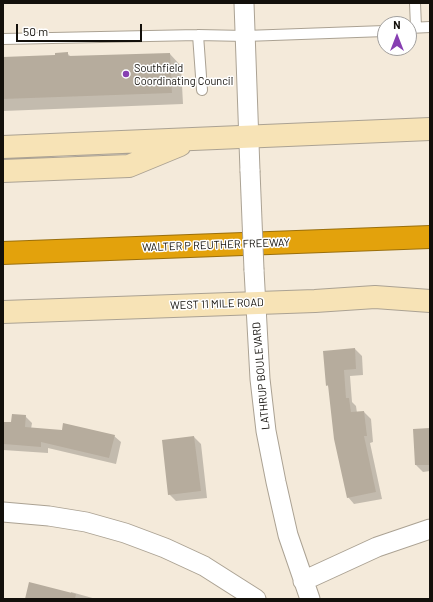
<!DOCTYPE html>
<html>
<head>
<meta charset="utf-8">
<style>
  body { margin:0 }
  #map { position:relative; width:433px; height:602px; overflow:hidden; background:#f4eada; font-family:Barlow,sans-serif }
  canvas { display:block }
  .frame { position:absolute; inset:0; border:4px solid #13100b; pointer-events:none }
  .north { position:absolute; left:377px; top:16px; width:40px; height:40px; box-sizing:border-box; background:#fff; border:1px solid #a19f9d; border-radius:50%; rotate:0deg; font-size:11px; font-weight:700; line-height:16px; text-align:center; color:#13100b }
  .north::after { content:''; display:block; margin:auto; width:14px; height:18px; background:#873fb2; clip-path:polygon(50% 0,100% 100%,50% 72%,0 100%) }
  .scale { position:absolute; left:16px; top:24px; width:126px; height:18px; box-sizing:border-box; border:2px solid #13100b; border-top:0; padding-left:5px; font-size:12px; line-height:14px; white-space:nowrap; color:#13100b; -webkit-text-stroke:3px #fff; paint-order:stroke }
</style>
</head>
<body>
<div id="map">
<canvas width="433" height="602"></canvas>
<div class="frame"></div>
<div class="north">N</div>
<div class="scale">50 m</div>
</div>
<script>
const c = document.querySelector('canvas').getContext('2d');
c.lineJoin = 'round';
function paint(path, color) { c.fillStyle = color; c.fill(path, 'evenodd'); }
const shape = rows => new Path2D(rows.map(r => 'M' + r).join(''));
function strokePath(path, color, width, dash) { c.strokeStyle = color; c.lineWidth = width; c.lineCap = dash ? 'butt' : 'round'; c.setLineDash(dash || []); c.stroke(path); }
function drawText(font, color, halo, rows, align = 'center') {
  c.font = font + ' Barlow,sans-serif'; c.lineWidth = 3; c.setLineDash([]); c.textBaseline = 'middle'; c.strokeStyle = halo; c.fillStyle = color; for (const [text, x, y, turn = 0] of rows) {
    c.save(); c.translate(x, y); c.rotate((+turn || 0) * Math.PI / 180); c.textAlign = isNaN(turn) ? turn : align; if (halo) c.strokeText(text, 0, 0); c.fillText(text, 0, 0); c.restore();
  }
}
const shadow = shape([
  [67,53,71,57,170,54,181,66,183,104,3,111,3,59,56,56],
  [355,349,362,356,363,375,350,376,352,402,356,406,357,413,364,412,371,419,373,442,370,443,382,499,354,504,348,497,330,388,327,385],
  [25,416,32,423,31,429,114,436,121,442,116,464,48,448,48,453,3,450,3,423,12,423],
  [430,430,430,471,423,472,416,465],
  [194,437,201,444,207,498,176,501,169,494],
  [71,592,96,599,26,599,71,594]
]);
const building = shape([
  [68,52,68,56,170,53,172,93,3,99,3,57,55,55,55,53],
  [355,348,356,369,344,370,346,398,349,398,351,412,364,411,367,436,364,436,376,492,347,498,334,439,328,385,326,386,323,351],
  [12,414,26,415,25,427,62,430,63,423,115,435,109,458,41,442,41,447,3,444,3,422,11,422],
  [430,428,430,465,415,465,413,429],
  [194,436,201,491,168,495,162,440],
  [29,582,76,594,75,599,25,599]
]);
const lane = shape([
  [415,3,416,27],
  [409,28,430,27],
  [198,35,202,90],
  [3,39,198,35,245,36,385,31]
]);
const street = shape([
  [244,3,250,171],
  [254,270,260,379,266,431,276,482,288,535,310,599],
  [3,512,49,516,86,522,125,533,165,548,204,566,256,599],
  [303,581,377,547,430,529]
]);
const secondary = shape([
  [3,147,430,129],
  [3,171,129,166,180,145],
  [3,312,315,301,375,297,430,301]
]);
const highway = shape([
  [3,253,430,237]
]);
const streetBridge = shape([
  [250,171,254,270]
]);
const markers = [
  [126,74,4,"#873fb2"]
];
const poiNames = [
  ["Southfield",134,68],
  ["Coordinating Council",134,81]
];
const streetNames = [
  ["WALTER P REUTHER FREEWAY",216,245,-2],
  ["WEST 11 MILE ROAD",217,304,-2],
  ["LATHRUP BOULEVARD",261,376,-95]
];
paint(shadow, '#0003');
paint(building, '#b6ac9d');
strokePath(lane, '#aba293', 12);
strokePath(street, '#aba293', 21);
strokePath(secondary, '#aba293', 24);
strokePath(highway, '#9a6f0c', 24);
strokePath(lane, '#fff', 10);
strokePath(street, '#fff', 19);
strokePath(secondary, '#f7e3b6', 22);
strokePath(highway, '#e3a20c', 22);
strokePath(streetBridge, '#aba293', 21, []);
strokePath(streetBridge, '#fff', 19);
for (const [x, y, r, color] of markers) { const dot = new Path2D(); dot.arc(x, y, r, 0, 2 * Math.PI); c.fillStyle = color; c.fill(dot); strokePath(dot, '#fff', 1.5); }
drawText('11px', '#13100b', '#fff', poiNames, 'left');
drawText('11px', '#13100b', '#fff', streetNames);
</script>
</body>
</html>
